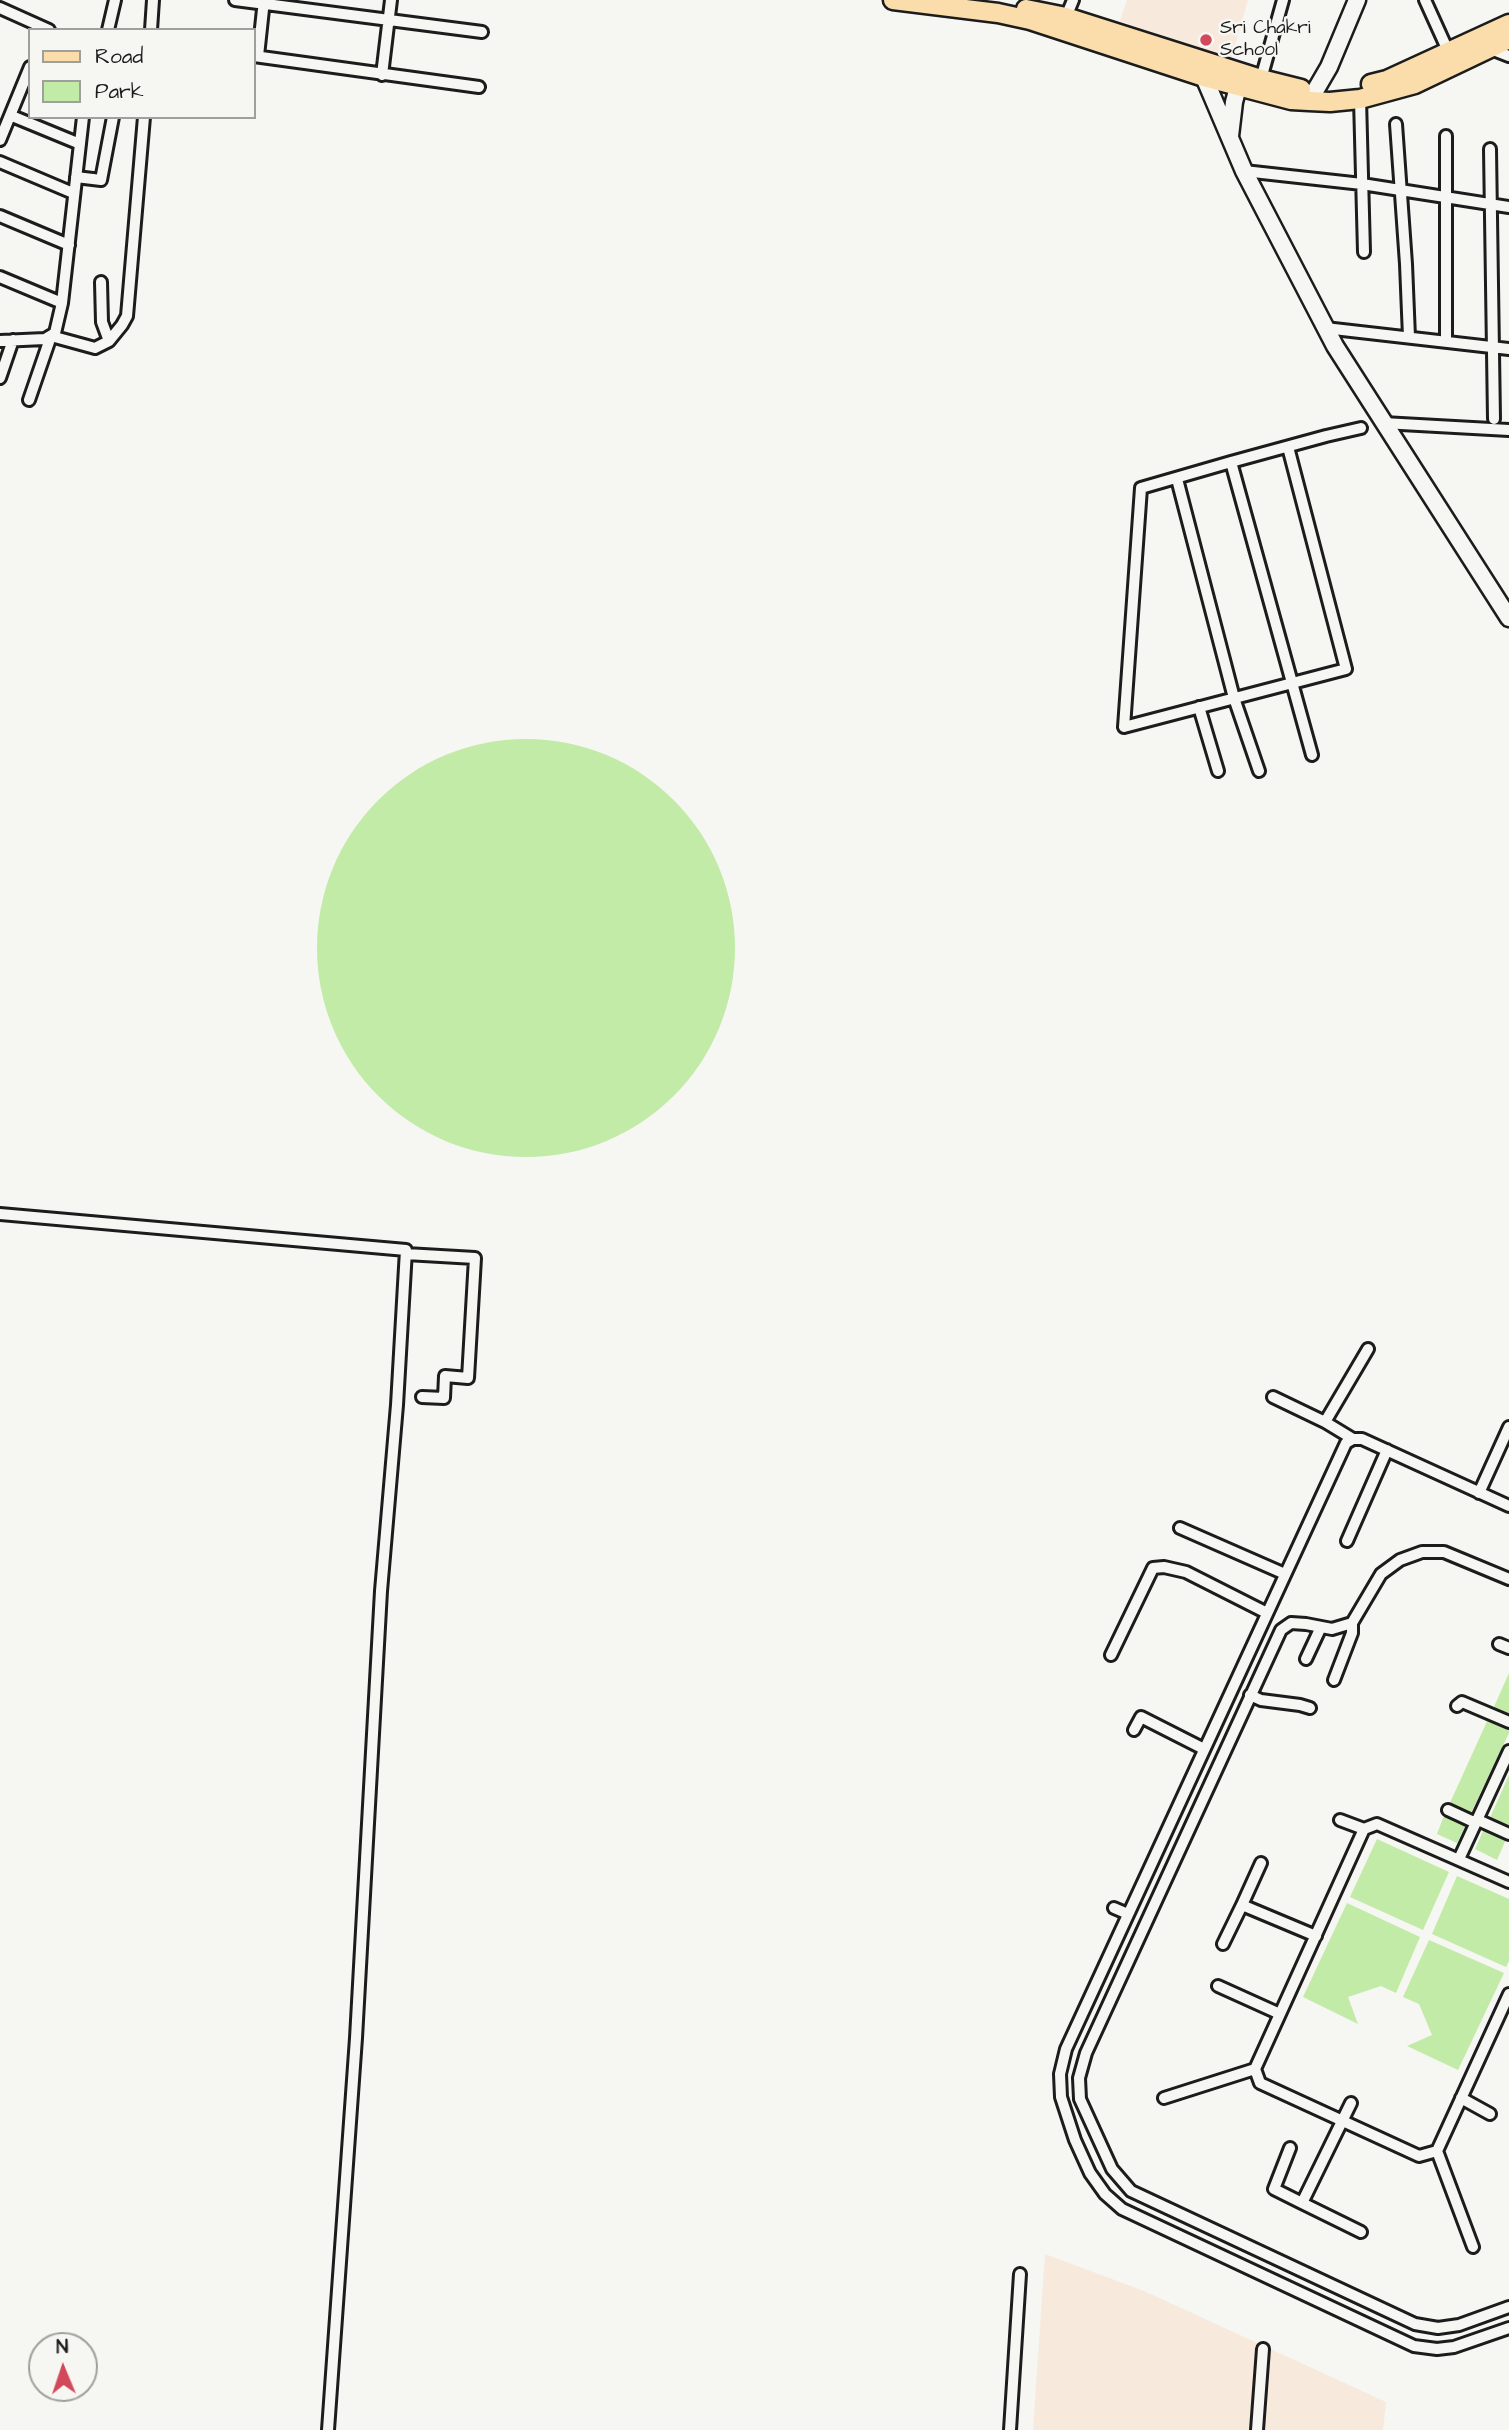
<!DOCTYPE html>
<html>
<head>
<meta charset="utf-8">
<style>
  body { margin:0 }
  #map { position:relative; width:1509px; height:2430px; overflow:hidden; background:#f6f6f2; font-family:"Architects Daughter",sans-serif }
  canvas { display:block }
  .legend { position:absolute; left:28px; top:28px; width:228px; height:91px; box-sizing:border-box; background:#f6f6f2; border:2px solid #9f9f9c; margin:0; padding:9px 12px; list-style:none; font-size:21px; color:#1c1c1c }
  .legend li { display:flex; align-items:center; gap:14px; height:35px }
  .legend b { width:35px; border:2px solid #9f9f9c }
  .north { position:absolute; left:28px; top:2332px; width:70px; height:70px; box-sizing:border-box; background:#f6f6f2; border:2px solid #9f9f9c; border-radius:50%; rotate:358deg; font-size:19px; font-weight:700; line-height:28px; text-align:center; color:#1c1c1c }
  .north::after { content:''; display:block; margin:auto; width:24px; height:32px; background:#d1495b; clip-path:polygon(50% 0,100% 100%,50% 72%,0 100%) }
</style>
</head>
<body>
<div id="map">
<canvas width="1509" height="2430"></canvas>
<ul class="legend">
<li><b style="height:9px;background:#fbddab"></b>Road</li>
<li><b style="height:19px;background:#c2eba7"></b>Park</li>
</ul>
<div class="north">N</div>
</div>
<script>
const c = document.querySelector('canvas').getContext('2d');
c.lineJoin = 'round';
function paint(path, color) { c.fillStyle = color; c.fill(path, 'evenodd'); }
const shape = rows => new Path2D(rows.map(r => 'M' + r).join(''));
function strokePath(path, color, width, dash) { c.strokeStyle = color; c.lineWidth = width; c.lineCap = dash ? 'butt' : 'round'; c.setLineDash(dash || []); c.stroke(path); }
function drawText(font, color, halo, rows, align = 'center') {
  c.font = font + ' "Architects Daughter",sans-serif'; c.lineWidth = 5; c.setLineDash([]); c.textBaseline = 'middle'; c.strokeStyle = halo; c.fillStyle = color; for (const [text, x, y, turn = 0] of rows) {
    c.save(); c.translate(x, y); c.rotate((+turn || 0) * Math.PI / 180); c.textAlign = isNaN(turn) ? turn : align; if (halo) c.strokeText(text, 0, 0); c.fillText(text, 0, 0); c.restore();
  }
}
const built = shape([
  [1127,0,1248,0,1231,59,1120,21],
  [1045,2254,1144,2291,1386,2402,1383,2430,1033,2430]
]);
const green = shape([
  '317 948a209 209 0 1 1 418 0a209 209 0 1 1-418 0Z',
  [1509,1673,1509,1718,1493,1709],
  [1489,1717,1509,1727,1509,1733,1470,1815,1449,1805],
  [1509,1775,1509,1829,1489,1820],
  [1445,1813,1467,1822,1457,1843,1437,1834],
  [1485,1827,1507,1837,1497,1860,1475,1849],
  [1377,1839,1449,1872,1423,1930,1350,1897],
  [1457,1876,1509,1899,1509,1961,1506,1967,1432,1934],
  [1347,1903,1420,1937,1396,1993,1381,1986,1348,1997,1358,2024,1303,1997],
  [1429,1940,1504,1973,1458,2070,1407,2046,1432,2035,1419,2004,1403,1997]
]);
const street = shape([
  [235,0,482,32],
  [1425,0,1449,53],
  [0,8,49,30],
  [1066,17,1073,0],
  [108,30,115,0],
  [151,30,153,0],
  [1491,49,1509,56],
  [254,56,479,87],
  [258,56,264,0],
  [382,75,391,0],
  [1261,79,1283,0],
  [1360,99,1364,252],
  [12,116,80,144],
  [1396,124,1406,264,1409,337],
  [1446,136,1446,341],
  [0,140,30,67],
  [1490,149,1494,419],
  [0,162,73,193],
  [1244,171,1362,184,1509,207],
  [76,177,101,180,113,117],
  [0,216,69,245],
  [0,277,62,303],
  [101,282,102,322,109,341],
  [1325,328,1509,349],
  [0,341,45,339,55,333,62,303,83,117],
  [0,378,13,340],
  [29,400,51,336,95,348,109,341,122,325,127,316,144,117],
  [1383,423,1509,430],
  [1288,447,1346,669,1124,727,1141,488,1231,462,1326,436,1361,428],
  [1231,462,1312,755],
  [1177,479,1234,698,1259,771],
  [1199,707,1218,771],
  [0,1214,406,1250,397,1405,381,1591,356,2038,328,2430],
  [406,1254,475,1258,468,1378,445,1376,444,1398,422,1397],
  [1273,1397,1325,1422,1353,1439],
  [1325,1422,1368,1349],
  [1479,1493,1509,1427],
  [1509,1506,1362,1439,1353,1439,1346,1443,1066,2049,1060,2074,1061,2097,1075,2140,1090,2173,1105,2194,1122,2209,1414,2346,1437,2349,1454,2347,1509,2328],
  [1180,1528,1285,1574],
  [1347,1541,1387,1450],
  [1509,1579,1444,1552,1422,1552,1400,1560,1381,1574,1352,1623,1332,1629,1306,1624,1291,1623,1281,1630,1086,2053,1079,2078,1080,2099,1112,2169,1131,2191,1415,2324,1438,2328,1459,2325,1509,2307],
  [1499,1644,1509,1648],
  [1111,1655,1153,1568,1164,1567,1186,1572,1267,1613],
  [1306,1659,1320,1629],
  [1334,1680,1352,1633,1352,1623],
  [1250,1695,1261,1700,1300,1705,1310,1708],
  [1457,1706,1462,1702,1509,1722],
  [1134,1730,1141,1717,1204,1749],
  [1448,1810,1476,1823],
  [1340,1820,1364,1829],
  [1478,1820,1509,1834],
  [1459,1859,1509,1751],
  [1261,1863,1242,1905,1316,1936],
  [1509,1882,1377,1824,1364,1829,1255,2069,1260,2083,1419,2156,1437,2151,1509,1994],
  [1114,1908,1128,1914],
  [1223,1944,1242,1905],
  [1218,1986,1280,2014],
  [1164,2098,1255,2069],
  [1461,2098,1490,2114],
  [1351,2103,1302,2203,1361,2232],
  [1290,2148,1274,2189,1302,2203],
  [1437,2151,1473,2247],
  [1010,2430,1020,2274],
  [1257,2430,1263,2349]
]);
const secondary = shape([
  [1207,69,1204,77,1244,171,1335,346,1509,618],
  [1315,91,1329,67,1357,0],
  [1230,136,1234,102,1241,76]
]);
const primary = shape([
  [893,0,998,13,1030,20,1204,77,1291,100,1309,101,1330,102,1360,99,1415,84,1509,39],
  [1026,9,1066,17,1261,79,1301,89],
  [1371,84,1387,80,1509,24]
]);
const markers = [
  [1206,40,7,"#d1495b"]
];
const poiNames = [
  ["Sri Chakri",1220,29],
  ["School",1220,51]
];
paint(built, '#f7eadc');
paint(green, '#c2eba7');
strokePath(street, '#1c1c1c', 16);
strokePath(secondary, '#1c1c1c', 21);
strokePath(primary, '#1c1c1c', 23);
strokePath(street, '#f6f6f2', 10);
strokePath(secondary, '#f6f6f2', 16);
strokePath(primary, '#fbddab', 18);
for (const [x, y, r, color] of markers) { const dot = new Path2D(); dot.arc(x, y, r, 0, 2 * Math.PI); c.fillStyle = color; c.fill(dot); strokePath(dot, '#f6f6f2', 2.5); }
drawText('19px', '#1c1c1c', '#f6f6f2', poiNames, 'left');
</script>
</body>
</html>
